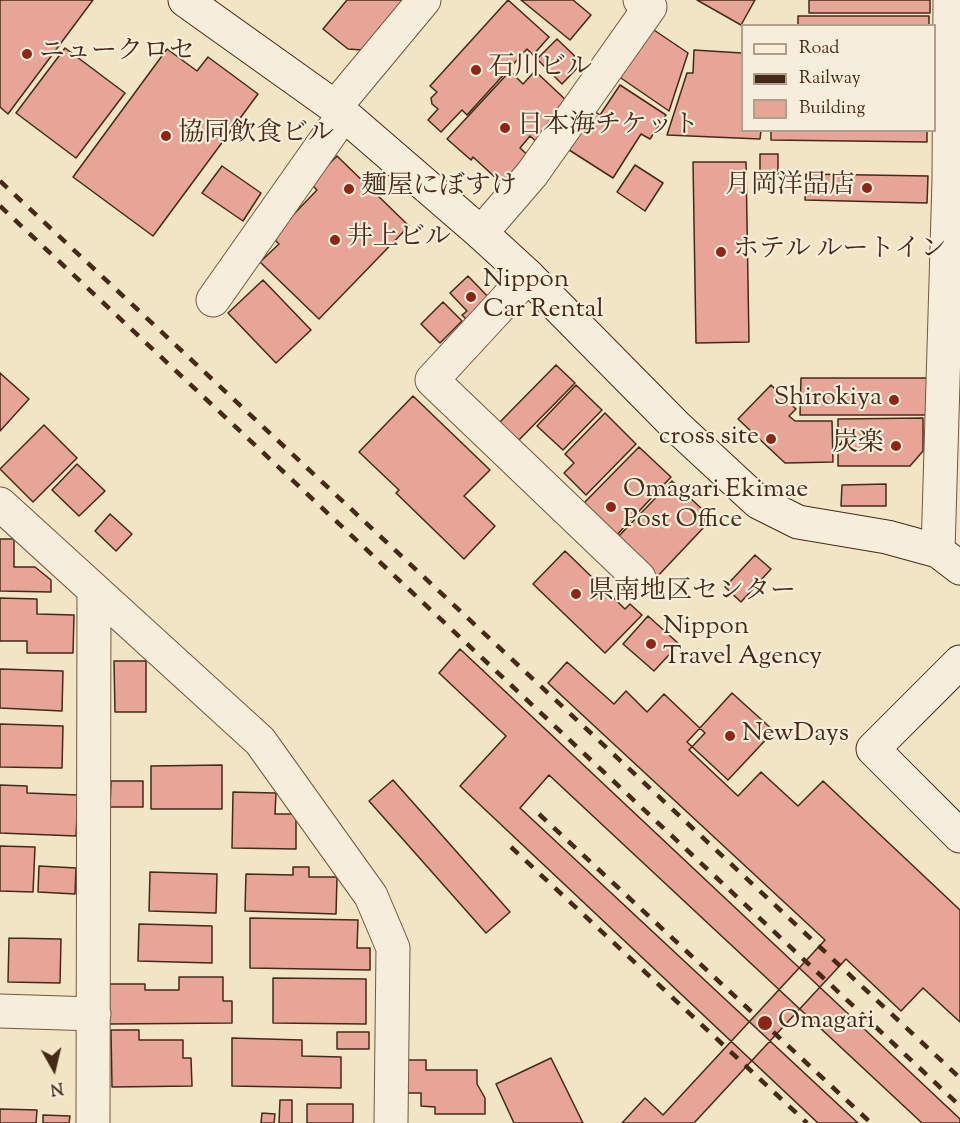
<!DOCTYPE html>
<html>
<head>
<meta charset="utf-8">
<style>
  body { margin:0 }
  #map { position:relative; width:960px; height:1123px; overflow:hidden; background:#f1e5c6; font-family:"Sorts Mill Goudy",serif }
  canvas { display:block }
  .legend { position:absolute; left:741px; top:24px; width:195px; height:108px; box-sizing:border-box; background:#f6eeda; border:2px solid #afa08c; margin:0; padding:8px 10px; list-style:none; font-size:18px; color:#452a17 }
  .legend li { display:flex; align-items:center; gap:12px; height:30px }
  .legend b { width:30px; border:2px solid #afa08c }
  .north { position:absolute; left:24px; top:1039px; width:60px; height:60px; -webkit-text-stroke:4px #f6eeda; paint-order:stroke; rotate:172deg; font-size:16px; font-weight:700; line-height:24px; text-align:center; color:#452a17 }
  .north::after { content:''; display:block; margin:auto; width:21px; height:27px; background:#452a17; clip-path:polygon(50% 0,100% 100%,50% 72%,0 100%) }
</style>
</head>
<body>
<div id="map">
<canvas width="960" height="1123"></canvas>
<ul class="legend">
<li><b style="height:8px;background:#f6eeda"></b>Road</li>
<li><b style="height:8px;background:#452a17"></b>Railway</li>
<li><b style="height:16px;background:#e6a597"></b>Building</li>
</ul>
<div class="north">N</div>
</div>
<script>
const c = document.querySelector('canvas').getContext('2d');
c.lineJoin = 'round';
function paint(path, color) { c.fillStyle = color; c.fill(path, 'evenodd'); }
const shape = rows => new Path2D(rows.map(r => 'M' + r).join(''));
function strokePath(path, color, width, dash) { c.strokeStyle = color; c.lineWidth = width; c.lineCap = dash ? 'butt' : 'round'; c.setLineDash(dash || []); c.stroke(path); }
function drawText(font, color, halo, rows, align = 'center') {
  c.font = font + ' "Sorts Mill Goudy","Noto Serif JP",serif'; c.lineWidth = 4.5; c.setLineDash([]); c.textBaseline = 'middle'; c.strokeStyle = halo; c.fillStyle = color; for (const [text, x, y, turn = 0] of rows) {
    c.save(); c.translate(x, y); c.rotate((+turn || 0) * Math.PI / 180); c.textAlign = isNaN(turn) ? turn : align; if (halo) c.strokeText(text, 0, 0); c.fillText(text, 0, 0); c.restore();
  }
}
const building = shape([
  [0,0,93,0,8,114,0,107,0,0],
  [347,0,404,0,363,50,348,49,323,29,347,0],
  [508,0,549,37,533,55,527,49,467,115,462,110,441,132,428,120,438,109,432,104,431,98,437,92,430,86,508,0],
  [521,0,573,0,591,15,570,40,521,0],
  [697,0,755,0,741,25,697,0],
  [809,0,930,0,930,13,809,13,809,0],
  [798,16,929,16,929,26,798,26,798,16],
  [651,28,688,53,669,111,618,76,651,28],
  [557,39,582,63,562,84,537,59,557,39],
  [65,48,125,93,76,158,16,113,65,48],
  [167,49,197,71,208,57,258,94,153,236,73,177,167,49],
  [694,50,742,53,742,130,761,130,760,139,667,135,687,73,693,73,694,50],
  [510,71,523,84,535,71,568,102,538,143,530,136,520,148,532,159,512,180,498,180,473,157,471,160,447,139,510,71],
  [620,85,666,115,650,139,641,134,613,178,566,148,591,109,600,115,620,85],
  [771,130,927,130,927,142,771,140,771,130],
  [760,154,778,154,778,178,760,179,760,154],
  [337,156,409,226,319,319,260,262,279,244,272,237,317,190,310,183,337,156],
  [693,162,746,162,749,342,696,343,693,162],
  [635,165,663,183,645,211,617,192,635,165],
  [222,166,261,193,243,221,202,193,222,166],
  [806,174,928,176,927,203,805,200,806,174],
  [468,276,492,301,470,323,462,315,467,311,450,293,468,276],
  [263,280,311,330,276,363,228,313,263,280],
  [443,302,462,321,440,343,421,324,443,302],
  [556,365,575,383,514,445,495,427,556,365],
  [0,373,29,399,0,431,0,373],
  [801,378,927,378,926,415,800,415,801,378],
  [576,385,602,410,563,450,537,426,576,385],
  [771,385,796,409,789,416,795,421,832,421,833,462,785,463,738,419,771,385],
  [413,396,490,470,464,496,495,526,464,559,396,493,399,490,359,452,413,396],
  [605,413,636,444,586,495,564,473,574,463,565,454,605,413],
  [923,418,923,451,910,466,838,466,838,419,923,418],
  [44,425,77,458,33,502,0,469,44,425],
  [639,447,671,477,614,538,581,506,639,447],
  [77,464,105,491,79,516,52,490,77,464],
  [672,481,703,510,706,525,655,579,615,540,672,481],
  [886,484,886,506,841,506,842,485,886,484],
  [110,514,132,534,116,551,95,531,110,514],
  [0,539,14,539,14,567,35,567,51,580,51,592,0,591,0,539],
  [565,551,625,609,630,604,642,615,605,653,533,584,565,551],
  [755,555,771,569,741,602,725,587,755,555],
  [0,598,37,599,37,614,74,615,73,653,27,653,27,641,0,641,0,598],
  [648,616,679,644,654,671,623,644,648,616],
  [460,649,960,1119,960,1123,922,1123,549,775,520,808,858,1123,818,1123,460,786,506,736,439,673,460,649],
  [114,661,146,661,146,712,115,712,114,661],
  [567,662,614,704,626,691,647,712,664,694,705,733,689,750,738,796,761,772,798,806,823,781,960,910,960,1022,923,988,901,1011,846,959,694,1123,622,1123,645,1098,663,1115,825,940,548,683,567,662],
  [0,669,63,671,62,711,0,708,0,669],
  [732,693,774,731,728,780,687,742,732,693],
  [0,724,63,726,62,768,0,767,0,724],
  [222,765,222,809,151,809,151,766,222,765],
  [393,780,510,912,486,933,369,801,393,780],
  [111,781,143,781,143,807,110,807,111,781],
  [0,785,27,786,27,793,78,795,76,836,0,833,0,785],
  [233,792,276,793,275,814,296,814,296,849,232,848,233,792],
  [0,846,35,847,33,892,0,891,0,846],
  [39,866,76,868,75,894,38,892,39,866],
  [293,867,309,867,309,877,337,877,336,914,245,911,246,874,293,875,293,867],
  [150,872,217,874,216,913,149,911,150,872],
  [250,918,358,920,357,948,370,948,370,970,250,968,250,918],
  [139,924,212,926,212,963,138,961,139,924],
  [9,938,61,939,60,983,8,982,9,938],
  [179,977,223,977,223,1001,232,1001,232,1023,109,1024,109,984,145,984,145,990,179,990,179,977],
  [273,978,366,979,366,1024,273,1023,273,978],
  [111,1030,139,1030,139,1040,183,1040,183,1058,191,1058,192,1086,112,1087,111,1030],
  [337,1032,369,1032,369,1049,337,1049,337,1032],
  [232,1038,302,1040,302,1056,341,1057,341,1088,232,1086,232,1038],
  [551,1058,583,1123,514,1123,496,1084,551,1058],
  [404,1060,426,1060,426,1070,477,1070,477,1084,485,1098,485,1114,435,1114,435,1107,421,1106,421,1093,404,1093,404,1060],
  [280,1100,292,1100,292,1123,279,1123,280,1100],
  [307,1104,353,1104,353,1123,307,1123,307,1104],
  [0,1109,37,1110,36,1123,0,1123,0,1109],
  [262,1113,275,1114,274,1123,261,1123,262,1113],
  [43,1115,70,1116,69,1123,43,1123,43,1115]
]);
const street = shape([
  [335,107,424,0],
  [481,233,532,174,650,7,640,0],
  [528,276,432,380,639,578],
  [213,300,344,114],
  [0,504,260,741,371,896,393,948,391,1123],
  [938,551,949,180,950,0],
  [0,1011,94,1014],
  [93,1123,94,591]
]);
const secondary = shape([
  [185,0,335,107,481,233,528,276,676,426,758,502,798,522,887,537,938,551,960,568],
  [960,662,873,749,960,836]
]);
const rail = shape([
  [0,181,960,1078],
  [0,206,960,1106],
  [539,814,871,1123],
  [511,847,807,1123]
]);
const markers = [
  [27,54,6,"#8f2418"],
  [476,70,6,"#8f2418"],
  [505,128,6,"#8f2418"],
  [166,136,6,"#8f2418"],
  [867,188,6,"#8f2418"],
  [349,189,6,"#8f2418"],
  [335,240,6,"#8f2418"],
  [721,252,6,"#8f2418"],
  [471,297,6,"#8f2418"],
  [894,400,6,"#8f2418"],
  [771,439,6,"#8f2418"],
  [896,446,6,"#8f2418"],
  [611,507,6,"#8f2418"],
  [576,594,6,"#8f2418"],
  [651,644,6,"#8f2418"],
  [730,736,6,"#8f2418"],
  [765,1023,8,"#8f2418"]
];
const poiNames = [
  ["ニュークロセ",39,54],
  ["石川ビル",488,70],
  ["日本海チケット",517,128],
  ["協同飲食ビル",178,136],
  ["月岡洋品店",855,188,"right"],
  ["麺屋にぼすけ",361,189],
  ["井上ビル",347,240],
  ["ホテル ルートイン",733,252],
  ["Nippon",483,282],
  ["Car Rental",483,312],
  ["Shirokiya",882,400,"right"],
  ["cross site",759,439,"right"],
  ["炭楽",884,446,"right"],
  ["Omagari Ekimae",623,492],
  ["Post Office",623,522],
  ["県南地区センター",588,594],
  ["Nippon",663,629],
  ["Travel Agency",663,659],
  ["NewDays",742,736],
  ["Omagari",778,1023]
];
paint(building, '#e6a597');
strokePath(building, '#452a17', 1.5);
strokePath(street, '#705943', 35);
strokePath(secondary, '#452a17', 35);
strokePath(street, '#f6eeda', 33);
strokePath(secondary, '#f6eeda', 33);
strokePath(rail, '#452a17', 4.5, [10, 10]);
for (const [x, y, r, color] of markers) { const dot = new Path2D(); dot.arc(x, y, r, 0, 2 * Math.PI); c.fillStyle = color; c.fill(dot); strokePath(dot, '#f6eeda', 2); }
drawText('26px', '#452a17', '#f6eeda', poiNames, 'left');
</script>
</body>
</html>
